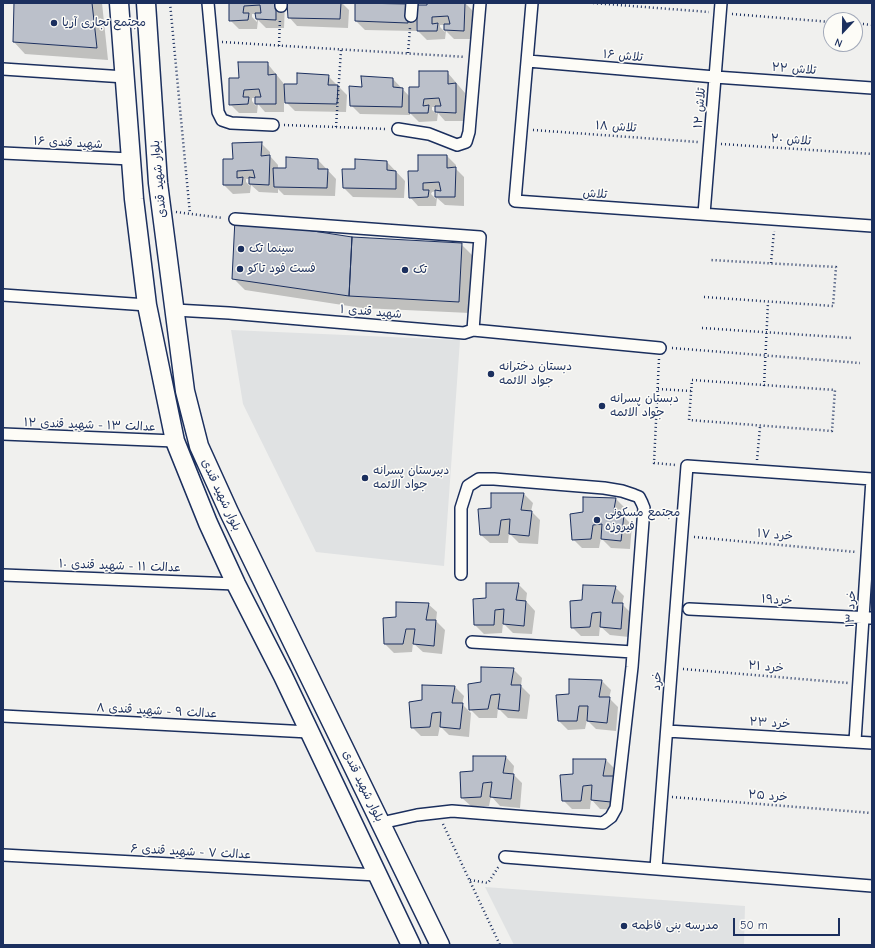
<!DOCTYPE html>
<html>
<head>
<meta charset="utf-8">
<style>
  body { margin:0 }
  #map { position:relative; width:875px; height:948px; overflow:hidden; background:#f0f0ee; font-family:"Comic Neue",sans-serif }
  canvas { display:block }
  .frame { position:absolute; inset:0; border:4px solid #1b2f5e; pointer-events:none }
  .north { position:absolute; left:823px; top:12px; width:40px; height:40px; box-sizing:border-box; background:#fdfcf7; border:1px solid #a3aaba; border-radius:50%; rotate:202deg; font-size:11px; font-weight:700; line-height:16px; text-align:center; color:#1b2f5e }
  .north::after { content:''; display:block; margin:auto; width:14px; height:18px; background:#1b2f5e; clip-path:polygon(50% 0,100% 100%,50% 72%,0 100%) }
  .scale { position:absolute; left:733px; top:918px; width:107px; height:18px; box-sizing:border-box; border:2px solid #1b2f5e; border-top:0; padding-left:5px; font-size:12px; line-height:14px; white-space:nowrap; color:#1b2f5e; -webkit-text-stroke:3px #fdfcf7; paint-order:stroke }
</style>
</head>
<body>
<div id="map">
<canvas width="875" height="948"></canvas>
<div class="frame"></div>
<div class="north">N</div>
<div class="scale">50 m</div>
</div>
<script>
const c = document.querySelector('canvas').getContext('2d');
c.lineJoin = 'round';
function paint(path, color) { c.fillStyle = color; c.fill(path, 'evenodd'); }
const shape = rows => new Path2D(rows.map(r => 'M' + r).join(''));
function strokePath(path, color, width, dash) { c.strokeStyle = color; c.lineWidth = width; c.lineCap = dash ? 'butt' : 'round'; c.setLineDash(dash || []); c.stroke(path); }
function drawText(font, color, halo, rows, align = 'center') {
  c.font = font + ' "Comic Neue","Playpen Sans Arabic",sans-serif'; c.lineWidth = 3; c.setLineDash([]); c.textBaseline = 'middle'; c.strokeStyle = halo; c.fillStyle = color; for (const [text, x, y, turn = 0] of rows) {
    c.save(); c.translate(x, y); c.rotate((+turn || 0) * Math.PI / 180); c.textAlign = isNaN(turn) ? turn : align; if (halo) c.strokeText(text, 0, 0); c.fillText(text, 0, 0); c.restore();
  }
}
const built = shape([
  [231,330,460,340,444,566,316,552,243,404],
  [485,887,745,906,744,945,514,945]
]);
const shadow = shape([
  [15,3,102,3,108,60,25,54,14,42],
  [230,3,285,3,284,28,266,28,258,20,257,29,239,29,230,20],
  [252,14,257,14,257,22,252,17],
  [288,3,342,3,349,10,348,28,297,26,289,17],
  [368,3,407,3,418,15,428,6,428,3,465,3,473,11,473,39,454,39,446,31,445,39,427,40,418,31,418,20,417,20,416,31,365,30,356,21],
  [440,25,445,25,445,32,440,27],
  [267,63,284,84,298,85,328,76,347,95,346,112,295,111,284,100,284,112,265,112,258,104,257,113,239,113,230,104,240,79],
  [252,98,256,98,256,106,252,101],
  [447,72,465,93,464,121,445,121,438,113,437,121,419,122,410,113,410,115,360,114,351,105,363,88,393,79,410,97,420,88],
  [432,107,436,107,437,114,432,110],
  [261,143,270,152,270,156,278,165,278,169,287,169,318,160,336,179,335,196,284,195,278,189,278,193,259,192,251,185,250,193,233,194,224,185,234,160],
  [246,179,250,179,250,186,246,182],
  [419,156,447,156,456,165,456,169,464,177,464,206,445,205,437,198,436,206,418,206,410,197,419,172],
  [436,191,436,199,431,194,432,192],
  [387,162,405,181,404,198,353,197,344,188,356,170],
  [352,238,461,244,473,256,470,313,362,308,245,290,233,278],
  [492,494,524,494,533,503,531,511,540,520,538,544,519,543,509,533,508,543,490,543,481,535,492,509],
  [584,498,616,499,625,508,623,516,632,525,630,549,611,548,601,538,599,548,582,548,573,539,584,513],
  [518,584,527,593,526,601,535,611,532,634,513,633,503,623,502,633,484,634,475,625,487,599],
  [615,587,624,596,622,604,631,613,629,637,610,635,600,626,599,636,581,636,572,627,583,601],
  [428,604,437,612,436,621,445,630,442,654,423,652,413,643,412,652,394,653,385,644,384,619,397,618],
  [513,669,522,678,521,686,530,695,527,719,508,718,498,708,497,718,479,718,470,709,482,683],
  [570,680,602,681,611,690,609,698,618,707,616,731,596,729,587,720,585,729,568,730,559,721,557,696,570,695],
  [423,686,455,687,464,696,462,704,471,713,469,737,449,735,440,726,438,736,421,736,412,727,423,701],
  [506,757,514,766,513,774,522,783,520,808,500,806,491,796,489,806,471,806,462,798],
  [574,760,606,760,615,769,613,777,622,786,620,810,600,809,591,799,590,809,572,809,563,800,574,774]
]);
const building = shape([
  [14,3,92,3,97,48,13,42,14,3],
  [229,3,276,3,276,20,256,19,255,13,261,13,260,5,244,6,243,13,249,13,248,20,229,21,229,3],
  [287,3,341,3,340,19,288,18,287,3],
  [355,3,409,4,408,23,355,21,355,3],
  [427,3,465,3,464,31,444,30,444,24,450,24,448,16,432,17,432,24,438,23,437,31,417,31,417,5,427,5,427,3],
  [238,62,268,62,268,75,276,74,276,104,255,104,255,97,261,97,259,89,244,90,243,97,249,97,248,104,229,105,229,78,239,78,238,62],
  [419,71,448,71,448,84,456,83,456,113,435,112,435,106,441,106,439,98,424,99,423,106,429,105,428,113,409,113,409,87,419,87,419,71],
  [297,73,329,75,328,85,338,85,337,104,285,103,284,84,297,84,297,73],
  [361,76,393,78,393,87,403,88,402,107,350,106,349,86,362,87,361,76],
  [262,142,261,156,270,155,269,185,249,184,249,177,255,178,253,170,237,171,237,178,243,177,242,185,223,185,223,159,233,159,232,143,262,142],
  [418,155,447,155,447,168,456,167,455,197,435,197,435,190,441,191,439,182,423,183,423,190,429,190,428,197,409,198,408,171,418,171,418,155],
  [286,157,318,159,318,169,328,169,327,188,274,187,273,168,286,168,286,157],
  [355,159,387,161,387,170,396,171,396,189,343,188,342,169,355,169,355,159],
  [235,219,352,237,349,296,232,279,235,219],
  [352,237,462,243,459,302,349,296,352,237],
  [491,493,524,493,521,510,532,511,529,536,509,534,510,519,501,520,499,535,480,535,478,509,491,508,491,493],
  [583,497,616,498,613,515,624,515,621,541,601,539,602,524,593,525,591,539,572,540,570,514,583,512,583,497],
  [486,583,519,583,516,600,526,601,524,626,503,624,504,609,495,610,494,625,474,625,473,599,486,598,486,583],
  [583,585,616,586,612,603,623,603,621,629,600,627,601,612,592,613,590,627,571,628,570,601,582,600,583,585],
  [396,602,429,603,426,620,436,620,434,646,413,644,415,629,406,629,403,644,384,644,383,618,396,617,396,602],
  [481,667,514,668,511,685,521,685,519,711,498,709,500,694,491,695,488,709,469,710,468,684,481,682,481,667],
  [569,679,602,680,599,697,610,697,607,723,587,721,588,706,579,706,577,721,558,721,556,695,569,694,569,679],
  [422,685,455,686,452,703,463,703,460,729,440,727,441,712,432,713,430,727,411,728,409,702,422,700,422,685],
  [473,756,506,756,503,773,514,774,511,799,490,797,492,782,483,783,481,797,461,798,460,772,473,771,473,756],
  [573,759,606,759,603,776,614,776,611,802,591,800,592,785,583,786,581,801,562,801,560,775,573,774,573,759]
]);
const path = shape([
  [170,3,190,214],
  [593,3,709,12],
  [732,14,831,22],
  [855,23,872,25],
  [222,42,465,57],
  [279,46,280,18],
  [408,53,410,28],
  [284,125,387,129],
  [336,127,341,50],
  [533,130,698,142],
  [721,144,872,154],
  [176,212,223,218],
  [771,263,774,231],
  [704,297,833,306,836,267,710,260],
  [702,328,852,338],
  [672,348,860,363],
  [659,359,654,463,676,465],
  [692,380,835,390,832,431,689,420,692,380],
  [764,386,768,302],
  [658,389,691,391],
  [757,460,760,427],
  [694,537,856,552],
  [683,669,848,683],
  [672,797,872,813],
  [443,824,500,945],
  [470,880,488,883,499,866]
]);
const street = shape([
  [208,3,218,112,222,120,231,123,273,125],
  [532,3,515,201,872,226],
  [281,6,281,3],
  [411,16,412,3],
  [528,61,715,77,872,88],
  [3,69,125,77],
  [398,129,429,134,457,145,466,142,469,132,480,3],
  [3,153,131,159],
  [704,214,721,3],
  [3,295,147,305],
  [175,310,229,313,464,333,473,330,480,237,235,219],
  [473,330,660,348],
  [3,434,175,441],
  [3,575,236,584],
  [689,609,872,618],
  [472,642,633,652],
  [3,716,309,732],
  [667,731,872,743],
  [855,741,872,479],
  [381,823,417,815,452,811,603,823,611,817,616,808,632,667,644,508,642,503,639,497,634,495,622,491,604,488,494,479,479,479,468,486,461,508,461,574],
  [3,855,377,875],
  [505,857,872,886],
  [656,868,687,466,872,479]
]);
const primary = shape([
  [119,3,134,199,147,305,175,441,208,523,236,584,283,676,411,945],
  [146,3,158,183,185,391,199,446,229,512,440,945]
]);
const markers = [
  [54,23,4,"#1b2f5e"],
  [241,249,4,"#1b2f5e"],
  [240,269,4,"#1b2f5e"],
  [405,270,4,"#1b2f5e"],
  [491,374,4,"#1b2f5e"],
  [602,406,4,"#1b2f5e"],
  [365,478,4,"#1b2f5e"],
  [597,520,4,"#1b2f5e"],
  [624,926,4,"#1b2f5e"]
];
const poiNames = [
  ["مجتمع تجاری آریا",62,23],
  ["سینما تک",249,249],
  ["فست فود تاکو",248,269],
  ["تک",413,270],
  ["دبستان دخترانه",499,367],
  ["جواد الائمه",499,381],
  ["دبستان پسرانه",610,399],
  ["جواد الائمه",610,413],
  ["دبیرستان پسرانه",373,471],
  ["جواد الائمه",373,485],
  ["مجتمع مسکونی",605,513],
  ["فیروزه",605,527],
  ["مدرسه بنی فاطمه",632,926]
];
const streetNames = [
  ["تلاش ۱۶",623,56,5],
  ["تلاش ۲۲",794,69,4],
  ["تلاش ۱۲",700,108,-85],
  ["تلاش ۱۸",616,127,4],
  ["تلاش ۲۰",791,140,4],
  ["شهید قندی ۱۶",68,143,3],
  ["بلوار شهید قندی",159,179,-95],
  ["تلاش",595,194,4],
  ["شهيد قندی ۱",371,312,5],
  ["عدالت ۱۳ - شهید قندی ۱۲",90,425,2],
  ["بلوار شهید قندی",221,495,65],
  ["خرد ۱۷",775,535,5],
  ["عدالت ۱۱ - شهید قندی ۱۰",120,566,2],
  ["خرد۱۹",777,600,3],
  ["خرد ۱۳",851,609,-87],
  ["خرد ۲۱",766,667,5],
  ["خرد",657,681,-86],
  ["عدالت ۹ - شهید قندی ۸",157,711,3],
  ["خرد ۲۳",770,723,3],
  ["بلوار شهید قندی",363,786,64],
  ["خرد ۲۵",768,796,4],
  ["عدالت ۷ - شهید قندی ۶",191,852,3]
];
paint(built, '#e0e2e3');
paint(shadow, '#0003');
paint(building, '#bbc0ca');
strokePath(building, '#1b2f5e', 1);
strokePath(street, '#1b2f5e', 14);
strokePath(primary, '#1b2f5e', 21);
strokePath(path, '#1b2f5e', 2.5, [1, 3]);
strokePath(street, '#fdfcf7', 11);
strokePath(primary, '#fdfcf7', 18);
for (const [x, y, r, color] of markers) { const dot = new Path2D(); dot.arc(x, y, r, 0, 2 * Math.PI); c.fillStyle = color; c.fill(dot); strokePath(dot, '#fdfcf7', 1.5); }
drawText('12px', '#1b2f5e', '#fdfcf7', poiNames, 'left');
drawText('12px', '#1b2f5e', '#fdfcf7', streetNames);
</script>
</body>
</html>
